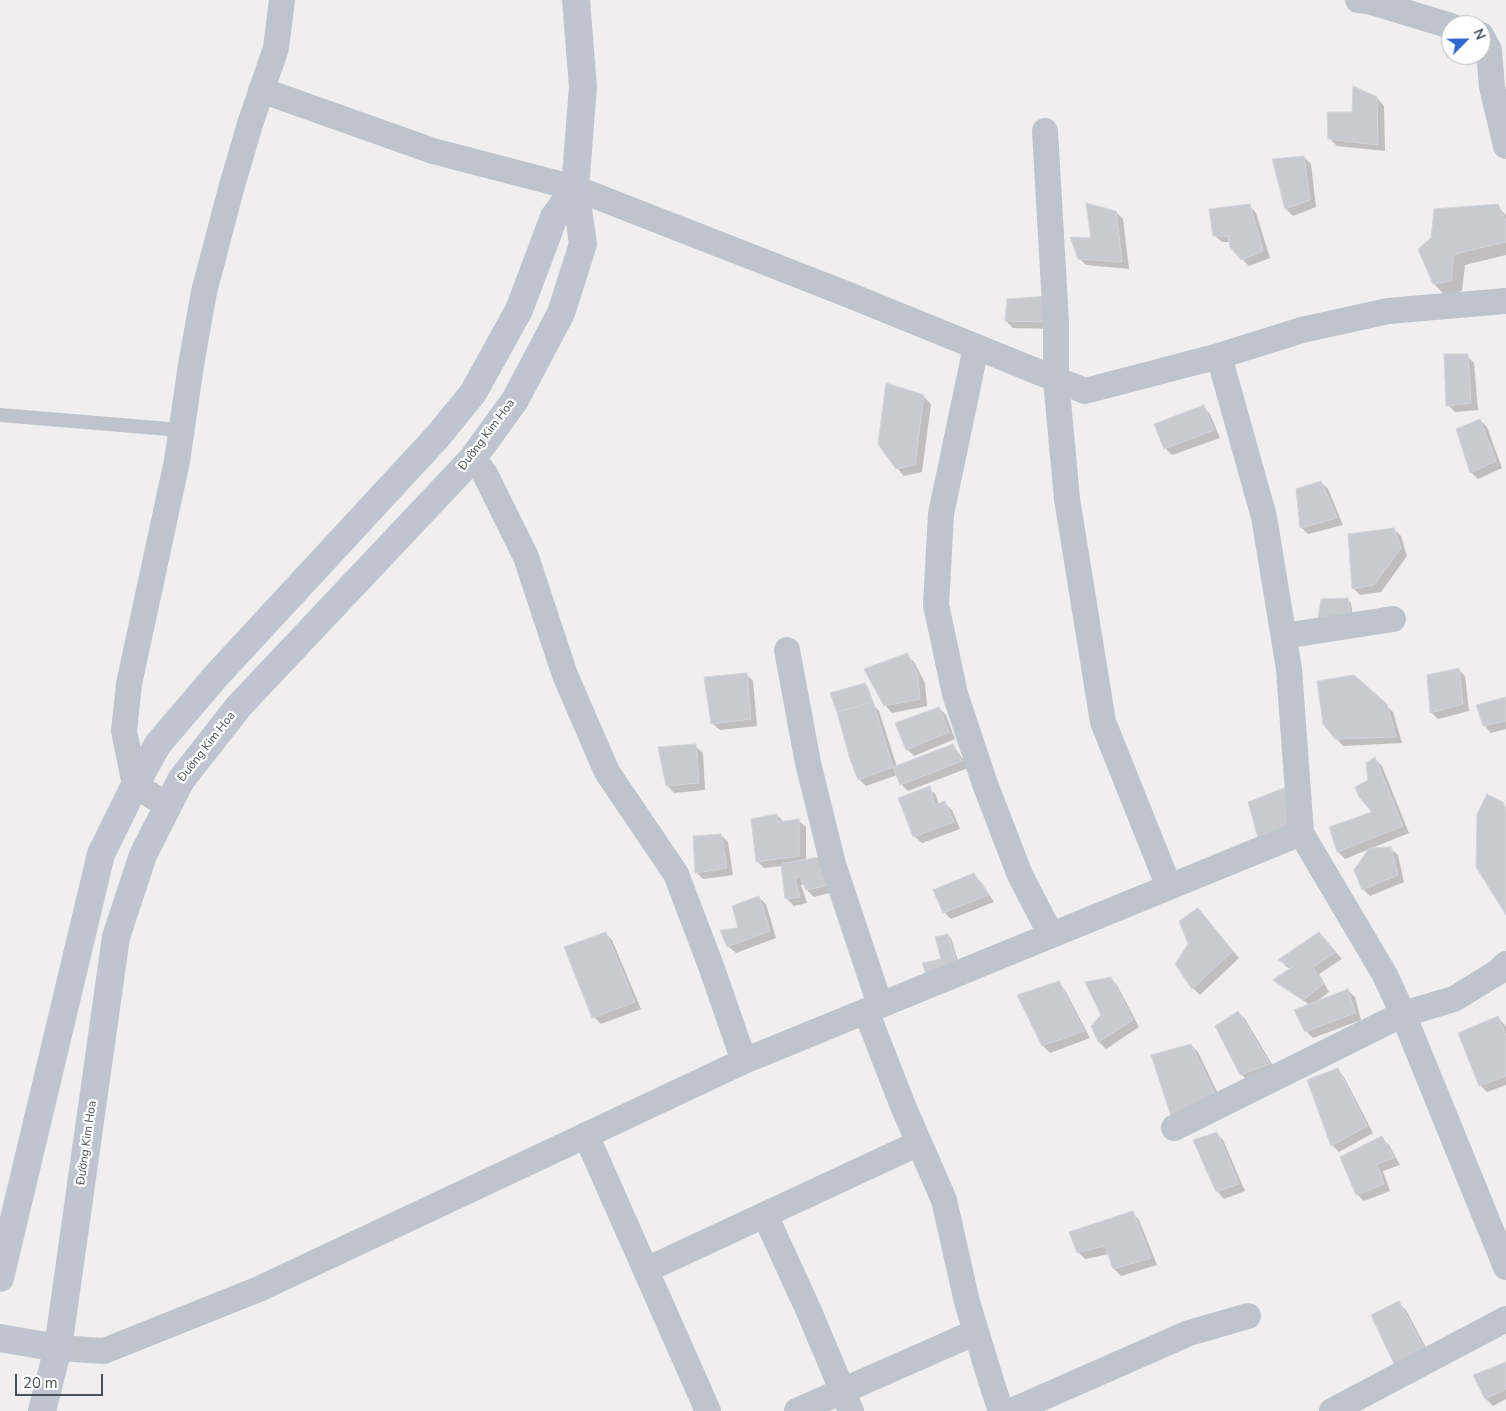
<!DOCTYPE html>
<html>
<head>
<meta charset="utf-8">
<style>
  body { margin:0 }
  #map { position:relative; width:1506px; height:1411px; overflow:hidden; background:#f0eeee; font-family:"Nunito Sans",sans-serif }
  canvas { display:block }
  .north { position:absolute; left:1441px; top:15px; width:50px; height:50px; box-sizing:border-box; background:#fff; border:1px solid #b6b9bd; border-radius:50%; rotate:67deg; font-size:14px; font-weight:700; line-height:20px; text-align:center; color:#485059 }
  .north::after { content:''; display:block; margin:auto; width:18px; height:22px; background:#2e66cb; clip-path:polygon(50% 0,100% 100%,50% 72%,0 100%) }
  .scale { position:absolute; left:15px; top:1374px; width:88px; height:22px; box-sizing:border-box; border:2px solid #485059; border-top:0; padding-left:6px; font-size:15px; line-height:18px; white-space:nowrap; color:#485059; -webkit-text-stroke:4px #fff; paint-order:stroke }
</style>
</head>
<body>
<div id="map">
<canvas width="1506" height="1411"></canvas>
<div class="north">N</div>
<div class="scale">20 m</div>
</div>
<script>
const c = document.querySelector('canvas').getContext('2d');
c.lineJoin = 'round';
function paint(path, color) { c.fillStyle = color; c.fill(path, 'evenodd'); }
const shape = rows => new Path2D(rows.map(r => 'M' + r).join(''));
function strokePath(path, color, width, dash) { c.strokeStyle = color; c.lineWidth = width; c.lineCap = dash ? 'butt' : 'round'; c.setLineDash(dash || []); c.stroke(path); }
function drawText(font, color, halo, rows, align = 'center') {
  c.font = font + ' "Nunito Sans",sans-serif'; c.lineWidth = 4.5; c.setLineDash([]); c.textBaseline = 'middle'; c.strokeStyle = halo; c.fillStyle = color; for (const [text, x, y, turn = 0] of rows) {
    c.save(); c.translate(x, y); c.rotate((+turn || 0) * Math.PI / 180); c.textAlign = isNaN(turn) ? turn : align; if (halo) c.strokeText(text, 0, 0); c.fillText(text, 0, 0); c.restore();
  }
}
const shadow = shape([
  [1377,98,1384,106,1385,151,1337,146,1330,139,1353,113],
  [1304,157,1311,164,1316,207,1293,216,1286,209,1274,160],
  [1249,205,1256,213,1270,258,1249,266,1242,259,1230,242,1222,242,1214,235],
  [1497,206,1506,215,1506,255,1465,265,1462,291,1445,295,1434,284,1419,249],
  [1116,212,1123,219,1129,269,1086,265,1079,258],
  [1048,298,1056,329,1013,328,1006,321],
  [1467,356,1474,363,1478,410,1455,412,1448,405],
  [923,396,931,404,922,472,904,476,897,468],
  [1203,407,1210,414,1220,438,1172,455,1165,448],
  [1480,420,1487,427,1502,468,1478,479,1471,472],
  [1321,482,1328,489,1343,525,1308,534,1301,527],
  [1394,529,1401,536,1407,556,1381,592,1360,595,1353,588],
  [1347,600,1351,603,1354,624,1321,628],
  [906,655,914,662,925,683,927,706,892,713,885,705],
  [1458,669,1465,676,1469,711,1438,719,1431,712],
  [746,674,753,681,757,726,720,730,712,723],
  [864,684,868,687,875,707,879,711,897,767,952,745,959,753,968,768,908,791,901,784,897,775,866,786,859,779],
  [1506,698,1506,729,1491,733,1484,725],
  [1386,705,1393,712,1402,743,1343,746,1336,738],
  [939,708,946,715,955,739,914,756,907,749],
  [695,746,703,753,705,790,674,793,667,785],
  [1375,759,1382,766,1409,833,1345,859,1338,852,1331,828,1374,812,1369,781],
  [929,788,936,795,939,805,945,803,952,810,960,829,922,843,914,836],
  [777,815,784,822,798,820,806,827,806,861,837,891,814,897,807,890,804,884,801,885,807,903,794,906,787,899,782,866,764,868,757,861],
  [721,835,728,842,733,875,703,879,696,872],
  [1390,848,1398,855,1404,882,1370,896,1363,889],
  [974,875,981,882,994,902,951,919,944,912],
  [758,897,766,904,776,938,736,953,728,946],
  [1198,909,1239,958,1200,995,1193,988,1176,964,1190,944],
  [605,933,612,940,641,1009,601,1024,594,1017],
  [947,935,951,938,960,968,943,960],
  [1326,941,1342,959,1319,974,1329,992,1316,1002,1348,990,1355,997,1361,1020,1313,1038,1306,1031,1310,1005,1282,987,1275,981,1291,969,1287,967,1280,960],
  [1110,978,1117,985,1139,1027,1106,1049,1099,1042,1093,1026,1102,1015],
  [1058,983,1065,990,1090,1038,1050,1053,1043,1046,1019,995],
  [1238,1012,1245,1019,1276,1071,1248,1081,1241,1074],
  [1498,1017,1506,1027,1506,1085,1487,1092,1480,1085],
  [1191,1045,1198,1052,1223,1104,1179,1122],
  [1337,1069,1344,1077,1373,1133,1339,1152,1332,1145],
  [1216,1133,1223,1140,1245,1191,1224,1199,1217,1191],
  [1382,1138,1389,1145,1400,1165,1383,1171,1390,1191,1364,1201,1357,1194],
  [1132,1212,1139,1220,1157,1265,1121,1276,1114,1269,1109,1254,1085,1259,1078,1252],
  [1399,1303,1406,1310,1432,1359,1402,1371],
  [1506,1363,1506,1399,1493,1406,1486,1399,1474,1376]
]);
const building = shape([
  [1353,86,1377,97,1378,145,1328,139,1327,112,1352,112,1353,86],
  [1304,156,1310,200,1285,209,1272,159,1304,156],
  [1086,203,1116,211,1122,262,1078,259,1070,237,1091,238,1086,203],
  [1250,204,1263,251,1241,260,1230,247,1228,236,1213,236,1209,209,1250,204],
  [1498,204,1506,221,1506,242,1454,254,1451,281,1433,284,1418,249,1431,238,1434,209,1498,204],
  [1049,296,1050,322,1005,321,1007,299,1049,296],
  [1444,354,1468,354,1471,403,1446,406,1444,354],
  [886,383,924,395,915,465,896,469,878,444,886,383],
  [1204,405,1214,430,1164,449,1154,424,1204,405],
  [1480,419,1496,461,1470,473,1456,429,1480,419],
  [1321,481,1337,518,1300,528,1296,489,1321,481],
  [1394,528,1401,548,1374,585,1352,589,1348,534,1394,528],
  [1348,598,1352,621,1317,626,1321,599,1348,598],
  [907,653,918,675,920,699,884,706,864,669,907,653],
  [1459,668,1463,704,1430,713,1427,675,1459,668],
  [747,673,751,719,711,724,704,677,747,673],
  [1354,675,1387,704,1396,737,1335,739,1323,724,1317,681,1354,675],
  [865,683,873,702,837,712,830,693,865,683],
  [1506,697,1506,721,1483,726,1476,705,1506,697],
  [873,702,893,767,858,780,849,756,837,712,873,702],
  [939,707,949,732,906,750,895,723,939,707],
  [696,744,699,783,666,786,658,747,696,744],
  [953,744,962,761,900,785,893,767,953,744],
  [1375,757,1403,826,1337,852,1329,827,1372,812,1359,797,1355,787,1368,780,1366,763,1375,757],
  [930,786,935,805,945,801,954,822,913,837,898,798,930,786],
  [1284,788,1295,834,1261,849,1248,802,1284,788],
  [1487,794,1503,802,1506,809,1506,915,1476,867,1477,814,1487,794],
  [777,814,778,822,799,819,799,856,756,862,751,819,777,814],
  [721,834,727,868,695,873,693,836,721,834],
  [1391,847,1398,875,1362,890,1354,870,1369,848,1391,847],
  [824,856,831,885,806,890,800,876,795,878,800,897,785,899,781,864,824,856],
  [974,873,988,895,943,913,933,890,974,873],
  [759,896,770,931,727,947,720,930,738,928,732,906,759,896],
  [1198,908,1233,951,1192,989,1175,964,1188,944,1179,921,1198,908],
  [606,932,635,1002,592,1018,564,947,606,932],
  [1319,932,1336,952,1313,967,1323,984,1303,1000,1273,980,1292,967,1278,960,1319,932],
  [948,934,957,965,928,980,922,963,941,959,935,937,948,934],
  [1111,977,1133,1020,1098,1042,1091,1026,1101,1015,1085,982,1111,977],
  [1059,981,1084,1031,1042,1046,1017,995,1059,981],
  [1348,989,1355,1013,1305,1032,1294,1010,1348,989],
  [1238,1011,1270,1064,1240,1075,1215,1026,1238,1011],
  [1498,1016,1506,1035,1506,1076,1479,1086,1458,1033,1498,1016],
  [1191,1044,1216,1096,1171,1116,1151,1055,1191,1044],
  [1338,1068,1367,1126,1331,1146,1307,1080,1338,1068],
  [1217,1132,1239,1184,1216,1192,1193,1140,1217,1132],
  [1382,1136,1394,1158,1377,1164,1384,1184,1356,1195,1340,1157,1382,1136],
  [1133,1211,1151,1258,1113,1269,1105,1246,1077,1253,1069,1232,1133,1211],
  [1399,1301,1426,1352,1394,1364,1371,1315,1399,1301],
  [1506,1362,1506,1389,1485,1399,1473,1375,1506,1362]
]);
const lane = shape([
  [0,415,181,430]
]);
const street = shape([
  [1358,0,1372,2,1451,26],
  [1481,35,1489,50,1492,87,1506,146],
  [261,90,433,151,575,188,849,295,1085,391,1219,356,1302,330,1388,311,1506,301],
  [1045,131,1056,323,1056,380,1067,499,1103,722,1169,887],
  [976,347,941,514,936,605,955,694,985,784,1020,875,1051,935],
  [1219,356,1264,517,1289,669,1301,833,1385,975,1403,1014,1506,1267],
  [473,458,485,474,526,557,565,675,607,772,676,874,711,966,744,1061],
  [1284,636,1393,619],
  [787,650,808,763,833,864,880,1005],
  [168,806,135,785,124,731,129,684,177,461,191,365,204,292,231,189,250,124,276,48,282,0],
  [866,1011,903,1106,944,1200,967,1302,992,1384,1001,1411],
  [1174,1128,1403,1014,1454,999,1498,972,1506,964],
  [586,1135,708,1411],
  [765,1215,808,1309,851,1411],
  [646,1270,919,1143],
  [58,1348,104,1351,259,1289,744,1061,1301,833],
  [797,1411,976,1332],
  [1012,1411,1189,1333,1248,1316],
  [1332,1411,1506,1319]
]);
const secondary = shape([
  [0,1278,101,854,135,785,158,744,216,676,438,436,473,393,519,310,554,217,575,188],
  [0,1338,58,1348],
  [42,1411,58,1348,116,937,143,855,181,780,239,706,473,458,515,400,561,313,583,244,575,188,583,87,576,0]
]);
const streetNames = [
  ["Đường Kim Hoa",487,435,-53],
  ["Đường Kim Hoa",207,747,-52],
  ["Đường Kim Hoa",87,1143,-82]
];
paint(shadow, '#0003');
paint(building, '#c9cad0');
strokePath(building, '#d3d4d9', 1);
strokePath(lane, '#bec4cb', 14);
strokePath(street, '#bec4cb', 26);
strokePath(secondary, '#bec5d0', 28);
drawText('12px', '#485059', '#fff', streetNames);
</script>
</body>
</html>
